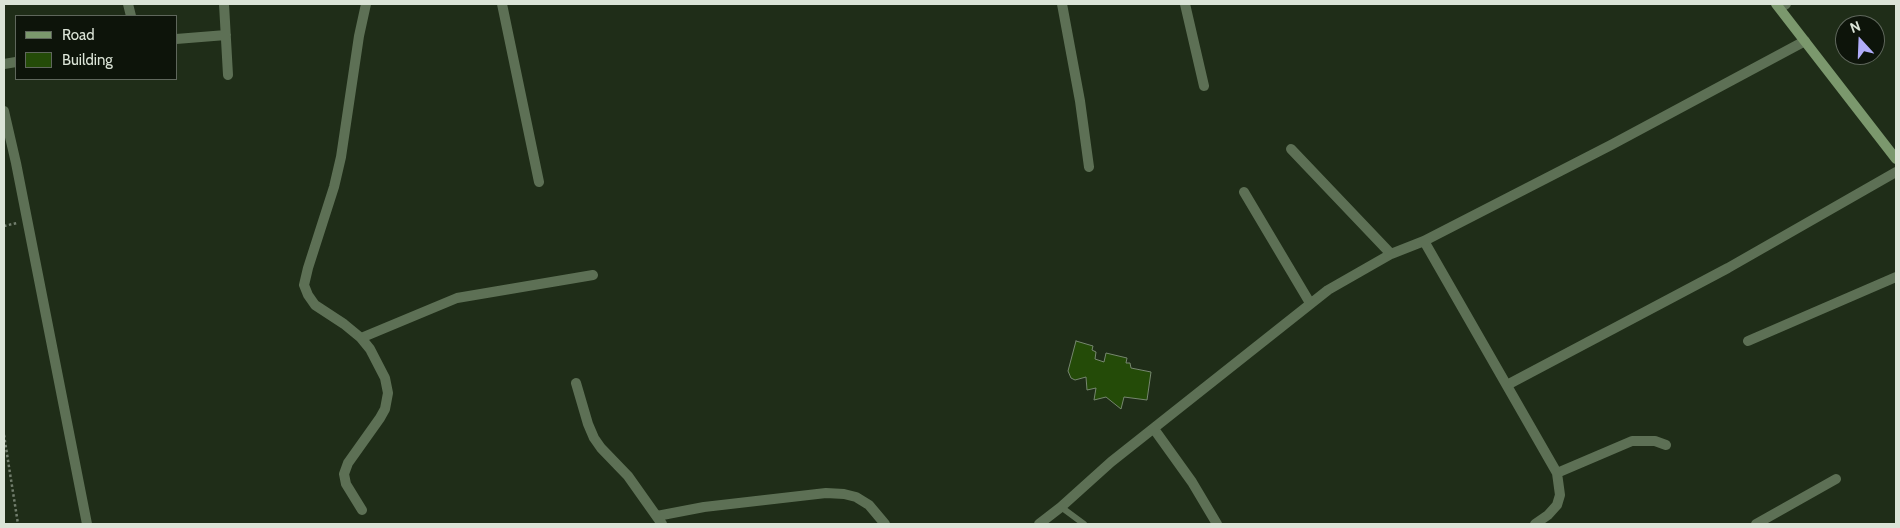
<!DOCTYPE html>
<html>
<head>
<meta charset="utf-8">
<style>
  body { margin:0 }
  #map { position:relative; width:1900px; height:528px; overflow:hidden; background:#1f2d18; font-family:Cabin,sans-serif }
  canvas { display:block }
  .frame { position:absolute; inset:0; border:5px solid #dbe4d7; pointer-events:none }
  .legend { position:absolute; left:15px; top:15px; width:162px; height:65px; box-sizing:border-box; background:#0d140a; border:1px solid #5f675c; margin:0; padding:6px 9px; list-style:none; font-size:15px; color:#dbe4d7 }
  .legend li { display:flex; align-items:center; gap:10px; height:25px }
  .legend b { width:25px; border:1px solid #5f675c }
  .north { position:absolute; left:1835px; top:15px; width:50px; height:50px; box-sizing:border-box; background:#0d140a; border:1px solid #5f675c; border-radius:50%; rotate:340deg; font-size:14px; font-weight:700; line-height:20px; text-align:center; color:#dbe4d7 }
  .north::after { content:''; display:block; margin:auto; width:18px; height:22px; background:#b1adfa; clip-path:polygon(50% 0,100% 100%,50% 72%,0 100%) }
</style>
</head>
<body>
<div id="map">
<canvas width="1900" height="528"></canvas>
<div class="frame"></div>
<ul class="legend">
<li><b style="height:6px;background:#7b986d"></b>Road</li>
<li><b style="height:14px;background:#244b08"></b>Building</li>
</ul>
<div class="north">N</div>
</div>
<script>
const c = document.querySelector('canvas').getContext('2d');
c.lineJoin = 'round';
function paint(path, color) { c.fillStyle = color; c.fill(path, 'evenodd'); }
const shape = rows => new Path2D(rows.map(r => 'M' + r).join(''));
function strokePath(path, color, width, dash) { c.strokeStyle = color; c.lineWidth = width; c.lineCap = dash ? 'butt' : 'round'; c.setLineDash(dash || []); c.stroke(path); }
const building = shape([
  [1076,341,1093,346,1092,350,1096,352,1095,359,1104,362,1106,353,1127,358,1126,363,1130,363,1131,368,1151,372,1147,400,1124,397,1121,409,1106,397,1094,400,1096,388,1087,390,1086,377,1075,380,1071,378,1068,371,1076,341]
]);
const path = shape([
  [4,226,17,223],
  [4,435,18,524]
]);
const service = shape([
  [1061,507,1084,524]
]);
const minor = shape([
  [128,4,131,16],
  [224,4,228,75],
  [502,4,539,182],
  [1062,4,1080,101,1089,167],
  [1185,4,1204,86],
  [1780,8,1786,4],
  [176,39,226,35],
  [4,64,16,62],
  [4,111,16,163,87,524],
  [1291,149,1391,254],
  [1244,192,1310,303],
  [1424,241,1557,473,1560,495,1557,505,1548,515,1535,524],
  [361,338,457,298,593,275],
  [1748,341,1896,277],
  [576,383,588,424,594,438,601,448,628,476,662,524],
  [1507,385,1728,268,1896,172],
  [1154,429,1192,482,1217,524],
  [1557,473,1632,441,1655,441,1666,445],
  [362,510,346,484,344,474,348,463,380,418,385,409,388,393,385,378,370,349,361,338,344,324,315,305,308,295,304,285,308,268,334,187,341,157,359,36,366,4],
  [657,516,704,507,826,493,844,494,856,497,869,505,885,524],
  [1039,524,1061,507,1111,462,1328,290,1391,254,1424,241,1611,145,1805,41],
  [1756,524,1836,479]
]);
const secondary = shape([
  [1776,4,1896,159]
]);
paint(building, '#244b08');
strokePath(building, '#76876f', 1);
strokePath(path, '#727e6d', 2.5, [2.5, 2.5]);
strokePath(service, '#5d7055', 6);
strokePath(minor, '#5d7055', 10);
strokePath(secondary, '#7b986d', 10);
</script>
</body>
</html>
